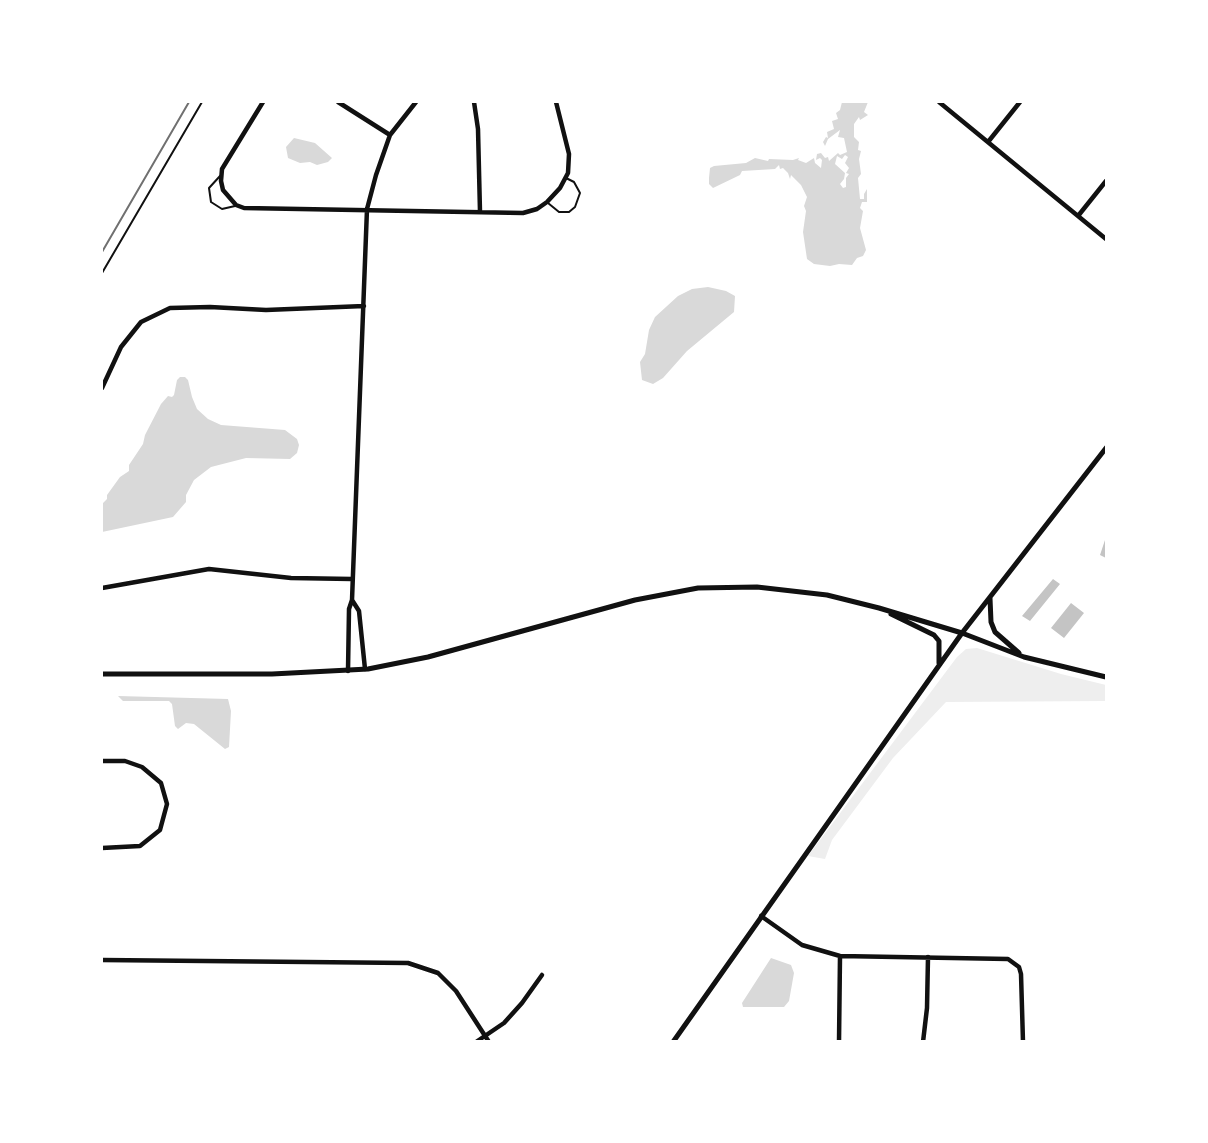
<!DOCTYPE html>
<html>
<head>
<meta charset="utf-8">
<style>
  body { margin:0 }
  #map { position:relative; width:1208px; height:1143px; overflow:hidden; background:#fff; font-family:"Exo 2",sans-serif }
  canvas { display:block }
  .frame { position:absolute; inset:0; border:103px solid #fff; pointer-events:none }
</style>
</head>
<body>
<div id="map">
<canvas width="1208" height="1143"></canvas>
<div class="frame"></div>
</div>
<script>
const c = document.querySelector('canvas').getContext('2d');
c.lineJoin = 'round';
function paint(path, color) { c.fillStyle = color; c.fill(path, 'evenodd'); }
const shape = rows => new Path2D(rows.map(r => 'M' + r).join(''));
function strokePath(path, color, width, dash) { c.strokeStyle = color; c.lineWidth = width; c.lineCap = dash ? 'butt' : 'round'; c.setLineDash(dash || []); c.stroke(path); }
const green = shape([
  [977,648,1061,674,1106,685,1106,701,946,702,893,758,832,840,825,859,808,856,957,657,966,649]
]);
const water = shape([
  [842,102,868,102,864,112,868,115,860,120,859,117,854,124,854,137,859,142,858,150,861,151,859,159,861,174,858,178,860,199,864,199,864,194,867,189,867,202,862,202,860,208,863,211,860,228,866,250,863,256,857,258,852,265,839,264,830,266,814,264,807,259,803,232,806,211,804,206,807,197,801,185,791,175,790,179,788,173,783,168,780,169,779,165,775,169,742,171,740,175,713,188,709,184,709,178,710,168,714,166,746,163,755,158,768,161,769,159,793,160,799,158,798,160,806,163,814,158,815,163,821,168,822,160,820,158,816,160,817,154,821,153,825,158,828,157,829,161,838,153,840,155,847,152,844,138,838,137,840,130,828,139,825,146,823,142,826,137,828,138,827,132,834,129,832,121,838,119,836,113,840,110],
  [845,155,848,157,845,163,849,168,846,173,849,174,846,178,846,187,843,188,840,184,844,179,845,173,835,164,837,156,842,159],
  [294,138,315,143,332,158,328,162,317,165,310,162,300,163,288,158,286,147],
  [708,287,726,291,735,296,734,312,687,351,663,378,653,384,642,380,640,362,645,354,649,330,655,317,678,296,692,289],
  [180,377,185,377,188,380,192,397,197,409,208,419,221,425,285,430,297,439,299,445,297,453,290,459,246,458,211,467,194,480,186,495,186,502,173,517,102,532,102,504,107,499,107,495,120,477,129,471,129,465,143,444,145,435,161,404,168,396,172,397,174,395,177,380],
  [118,696,228,699,231,711,229,747,225,749,194,724,186,723,178,729,175,726,172,704,169,701,123,701],
  [771,958,791,965,794,973,789,1001,784,1007,743,1007,742,1003]
]);
const building = shape([
  [1106,537,1106,558,1100,555],
  [1053,579,1060,584,1030,621,1022,616],
  [1071,603,1084,613,1064,638,1051,628]
]);
const path = shape([
  [102,273,202,102]
]);
const service = shape([
  [220,176,209,188,211,202,222,209,235,206],
  [548,203,559,212,569,212,575,207,580,193,574,182,566,178]
]);
const minor = shape([
  [263,102,222,169,221,181,223,190,236,205,244,208,523,213,537,209,547,202,560,188,568,173,569,154,556,102],
  [338,102,390,135],
  [474,102,478,129,480,212],
  [939,102,1106,239],
  [988,142,1020,102],
  [1078,216,1106,181],
  [102,388,121,347,141,322,170,308,210,307,266,310,364,306],
  [102,588,209,569,291,578,352,579],
  [352,600,359,611,365,669],
  [348,671,349,609,352,600,367,209,376,175,390,135,416,102],
  [102,761,125,761,142,767,161,783,167,804,160,830,140,846,102,848],
  [761,916,802,945,840,956,1008,959,1019,967,1021,974,1023,1042],
  [102,960,408,963,438,973,456,991,489,1042],
  [476,1042,504,1023,522,1003,542,975],
  [839,1042,840,956],
  [923,1042,927,1008,928,957]
]);
const tertiary = shape([
  [990,598,991,622,995,632,1019,653],
  [891,614,934,635,939,641,939,663],
  [102,674,272,674,368,669,428,657,635,600,698,588,757,587,827,595,879,608,962,633,1024,657,1106,677],
  [673,1042,962,633,1106,448]
]);
const rail = shape([
  [102,252,189,102]
]);
paint(green, '#eee');
paint(water, '#d9d9d9');
paint(building, '#c4c4c4');
strokePath(path, '#111', 2);
strokePath(service, '#111', 2);
strokePath(minor, '#111', 4.5);
strokePath(tertiary, '#111', 5);
strokePath(rail, '#707070', 2);
</script>
</body>
</html>
